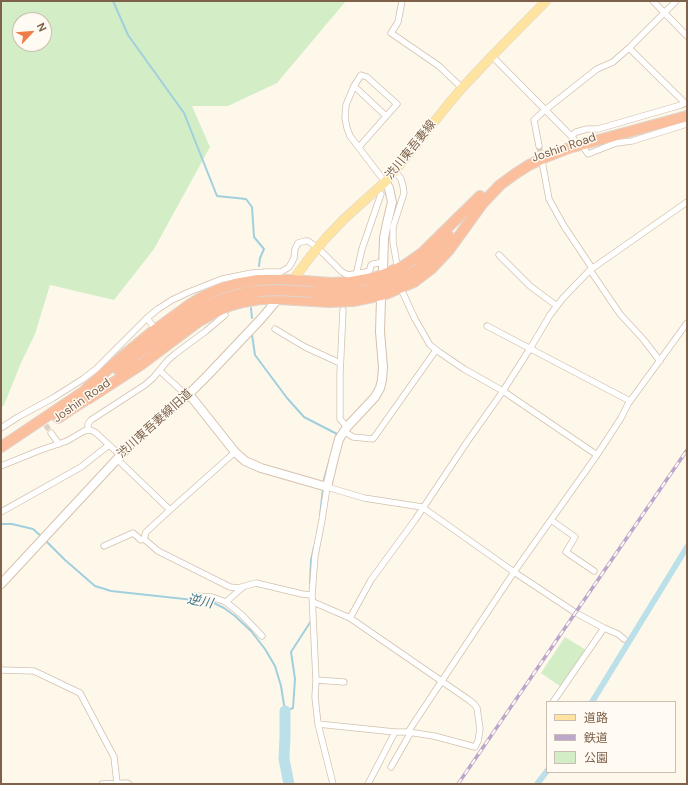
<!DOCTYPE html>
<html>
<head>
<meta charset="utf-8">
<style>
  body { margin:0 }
  #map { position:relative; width:688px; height:785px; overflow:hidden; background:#fef8eb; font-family:"DM Sans","Noto Sans JP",sans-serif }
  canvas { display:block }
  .frame { position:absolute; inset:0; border:2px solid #7d614a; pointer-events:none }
  .legend { position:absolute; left:546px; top:701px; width:130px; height:72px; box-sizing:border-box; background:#fffbf3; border:1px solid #cbbdaf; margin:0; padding:5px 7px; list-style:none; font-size:12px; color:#7d614a }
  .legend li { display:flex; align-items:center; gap:8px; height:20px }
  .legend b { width:20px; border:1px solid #cbbdaf }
  .north { position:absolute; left:12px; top:12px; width:40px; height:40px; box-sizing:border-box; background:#fffbf3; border:1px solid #cbbdaf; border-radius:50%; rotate:64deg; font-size:11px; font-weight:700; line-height:16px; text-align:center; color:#7d614a }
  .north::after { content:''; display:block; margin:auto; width:14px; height:18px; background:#f07c48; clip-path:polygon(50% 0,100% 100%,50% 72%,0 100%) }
</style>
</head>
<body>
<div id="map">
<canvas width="688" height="785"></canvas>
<div class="frame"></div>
<ul class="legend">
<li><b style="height:5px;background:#ffe4a1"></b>道路</li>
<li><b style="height:5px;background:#bda6cb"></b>鉄道</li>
<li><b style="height:11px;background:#d3eec7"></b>公園</li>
</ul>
<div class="north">N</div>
</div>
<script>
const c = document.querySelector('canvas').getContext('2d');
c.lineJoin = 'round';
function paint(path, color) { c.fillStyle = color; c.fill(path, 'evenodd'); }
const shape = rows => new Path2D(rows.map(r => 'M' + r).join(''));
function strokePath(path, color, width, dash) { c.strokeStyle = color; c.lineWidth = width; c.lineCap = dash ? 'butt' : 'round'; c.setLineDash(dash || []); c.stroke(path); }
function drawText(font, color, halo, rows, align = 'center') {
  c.font = font + ' "DM Sans","Noto Sans JP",sans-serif'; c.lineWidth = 3; c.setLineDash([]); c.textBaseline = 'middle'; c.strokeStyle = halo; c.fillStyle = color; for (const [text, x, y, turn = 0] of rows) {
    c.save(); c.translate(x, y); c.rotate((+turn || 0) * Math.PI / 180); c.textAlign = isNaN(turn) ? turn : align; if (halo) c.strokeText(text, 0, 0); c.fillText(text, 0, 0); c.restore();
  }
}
const green = shape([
  [1,1,346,1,277,83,228,106,192,106,210,147,154,249,114,300,50,285,35,334,21,363,4,405,1,408],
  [20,20,44,20,44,44,20,44],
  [565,637,586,650,561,687,541,673]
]);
const stream = shape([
  [113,1,128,35,184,113,217,196,246,199,252,207,254,237,264,249,260,258,259,266],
  [251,308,252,318],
  [252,335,255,355,287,398,304,417,337,434,336,438],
  [324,484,324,479,330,459],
  [320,516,323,488],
  [1,524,12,524,33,529,42,537],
  [45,540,65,560,95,586,111,591,212,602,224,608,235,616,251,631,265,649,275,666,281,686,285,711,293,708,295,679,291,652,311,621,311,619],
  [310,583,311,560,314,547]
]);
const canal = shape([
  [592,702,687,547],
  [537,784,547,771]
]);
const river = shape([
  [285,711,285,737,284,759,289,784]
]);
const streetTunnel = shape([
  [539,146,542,161],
  [41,418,51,433]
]);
const street = shape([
  [402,1,398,22,391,33,439,66,462,88],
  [653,1,687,36],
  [492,56,574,139],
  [354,86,386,116],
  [571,136,576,132,587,129,598,129,681,105,685,103,629,48],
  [539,146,534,120,545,110,597,69,613,62,629,48,676,1],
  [359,147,397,104,367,77,361,75,354,86,346,105,345,118,347,128,350,136,385,182],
  [583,147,588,154,616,143,632,141,687,124],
  [542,161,549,199,564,226,592,268],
  [395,171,401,179,403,186,404,193,393,227,393,242,397,265],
  [499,255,530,286,557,306],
  [590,270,620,314,643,339,660,361],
  [358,274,357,271,362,249,381,194],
  [402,291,415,319,430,345,439,352,464,369,503,391,597,455],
  [343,310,340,374,340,419,347,427],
  [147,318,153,326],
  [487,326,630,401],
  [275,329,305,347,340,363],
  [160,371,183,392,189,394],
  [1,428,18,417,53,398,83,379,96,369,147,318,158,309,172,300,189,292,222,279,252,273,266,272,281,272,289,267,292,262,294,258,295,249,298,243,305,241,308,241,318,248,342,272,348,275,366,272,370,270,371,265,373,264,384,262],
  [88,430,88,424,91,420,145,385,153,378,168,360,175,354,206,331,225,315],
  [344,431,353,437,373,439,436,350],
  [51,433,59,444],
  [117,459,170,510,235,452],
  [1,466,38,451,67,441,84,431,90,430,95,432,120,455],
  [170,510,146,532,144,539,158,551,230,587,238,588,256,583,302,594,312,595],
  [1,512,81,467,109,445],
  [551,520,575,537,566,552,594,571],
  [104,546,133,533,141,540,144,539],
  [195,596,212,597,226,602,242,615,262,636],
  [226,602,243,587],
  [313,602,350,618,469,700,474,704,477,708,480,729,478,741,475,747,434,736,408,732,395,732,318,724],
  [350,618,371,580,415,520,467,442,503,391,531,347,550,315,563,298,590,270,687,202],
  [1,670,34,671,80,693,114,757,117,783],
  [316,680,344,682],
  [553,702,604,628],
  [408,732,514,572,597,455,621,418,628,404,687,323],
  [391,767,411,732],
  [102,784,127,783,129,784],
  [333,784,318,724,315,697,316,680,312,595,315,556,322,520,327,487,364,498,422,507,514,572,576,613,604,628,618,634,624,639],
  [368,784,395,732]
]);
const secondary = shape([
  [383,270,384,238,387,223,392,202,389,188,385,182],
  [189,394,235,452,245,461,261,468,327,487,334,458,339,439,347,427,375,397,380,388,382,380,383,367,380,332,381,299],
  [1,584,132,443,189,394,207,376,261,319,278,299]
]);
const primary = shape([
  [290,284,310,257,325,239,344,219,385,182,395,171,450,102,462,88,492,56,546,1]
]);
const highway = shape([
  [481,205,500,185,515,174,529,165,546,157,569,148,687,116],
  [420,264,436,249,448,235],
  [313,292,346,292,362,291,377,287,408,275,421,268,431,261],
  [117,369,189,317,206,306,225,298,244,293,258,291],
  [83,392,118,360,152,332,189,305,204,296,219,289,235,284,259,280,292,280,331,283,351,282,373,278,385,274,405,265,422,253,480,196],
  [88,399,142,364,198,322,216,312,229,306,243,302,261,299,278,299,329,302,353,301,373,297,386,294,414,282,431,269,449,250,485,200],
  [58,418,93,395],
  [1,447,89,388]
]);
const rail = shape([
  [458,784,687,450]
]);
const highwayBridge = shape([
  [258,291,279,290,313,292]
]);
const streetNames = [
  ["Joshin Road",564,148,-19],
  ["渋川東吾妻線",411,150,-51],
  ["Joshin Road",82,401,-35],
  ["渋川東吾妻線旧道",155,424,-42]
];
const waterNames = [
  ["逆川",200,602,11]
];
paint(green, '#d3eec7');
strokePath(stream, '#a2cfdd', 2);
strokePath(canal, '#bce0ea', 6);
strokePath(river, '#bce0ea', 11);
strokePath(streetTunnel, '#ded2c3', 5.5, [5.5, 3]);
strokePath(street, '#d3c1ae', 7);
strokePath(secondary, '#d6c2ac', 10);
strokePath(primary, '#ddd6d0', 10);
strokePath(highway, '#ddd6d0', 12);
strokePath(street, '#fff', 5.5);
strokePath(secondary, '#fff', 8);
strokePath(primary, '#ffe4a1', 9);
strokePath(highway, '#fcbf9e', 10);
strokePath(rail, '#bda6cb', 3.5);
strokePath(rail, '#fffbf3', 2, [6]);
strokePath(highwayBridge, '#ddd6d0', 12, []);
strokePath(highwayBridge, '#fcbf9e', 10);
drawText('12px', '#7d614a', '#fffbf3', streetNames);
drawText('italic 13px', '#3f778a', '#fffbf3', waterNames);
</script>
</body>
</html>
